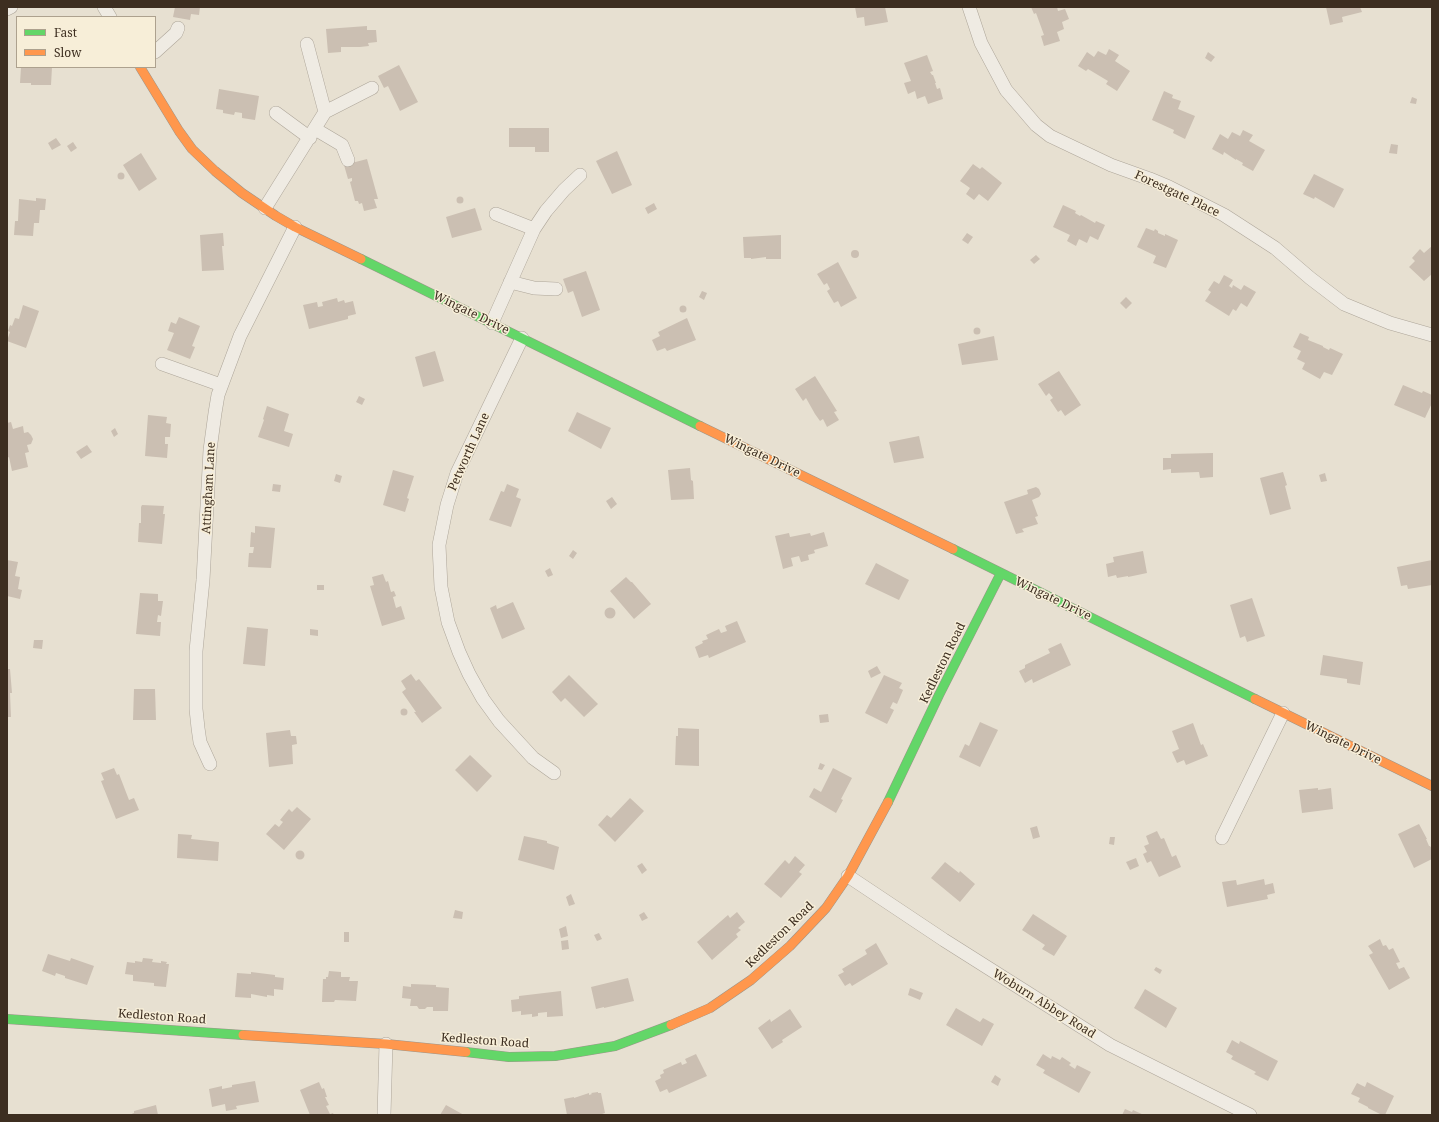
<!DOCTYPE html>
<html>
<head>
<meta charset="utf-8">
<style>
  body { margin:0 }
  #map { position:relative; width:1439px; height:1122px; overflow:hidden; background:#e7e0d1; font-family:"Noto Serif",serif }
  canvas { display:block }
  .frame { position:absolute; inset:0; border:8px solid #3d2e20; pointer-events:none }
  .legend { position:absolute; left:16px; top:16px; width:140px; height:52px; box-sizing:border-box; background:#f7eed8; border:1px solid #ada18e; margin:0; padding:5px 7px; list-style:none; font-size:12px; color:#3d2e20 }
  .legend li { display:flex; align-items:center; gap:8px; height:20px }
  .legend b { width:20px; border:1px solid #ada18e }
</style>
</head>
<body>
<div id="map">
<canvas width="1439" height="1122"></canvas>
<div class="frame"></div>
<ul class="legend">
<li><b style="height:5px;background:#63d668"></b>Fast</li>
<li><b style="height:5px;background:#ff974d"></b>Slow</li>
</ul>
</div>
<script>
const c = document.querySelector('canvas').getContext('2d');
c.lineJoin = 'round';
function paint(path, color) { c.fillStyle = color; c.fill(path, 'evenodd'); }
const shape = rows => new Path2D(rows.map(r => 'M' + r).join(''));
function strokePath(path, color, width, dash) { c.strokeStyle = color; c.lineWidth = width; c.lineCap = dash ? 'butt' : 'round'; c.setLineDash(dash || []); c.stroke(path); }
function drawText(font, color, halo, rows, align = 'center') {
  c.font = font + ' "Noto Serif",serif'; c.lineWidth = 3; c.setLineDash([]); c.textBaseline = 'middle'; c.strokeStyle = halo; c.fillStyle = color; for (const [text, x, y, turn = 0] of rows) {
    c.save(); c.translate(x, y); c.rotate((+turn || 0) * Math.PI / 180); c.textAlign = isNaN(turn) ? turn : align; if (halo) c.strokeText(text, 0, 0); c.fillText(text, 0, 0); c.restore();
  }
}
const building = shape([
  [175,7,200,7,199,15,191,14,190,20,173,17],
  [855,7,885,7,888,22,865,26,864,17,857,18],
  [1031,7,1057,7,1058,11,1065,9,1069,19,1062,22,1064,29,1057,32,1060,41,1044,46,1041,36,1044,35,1036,13,1034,14],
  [1326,7,1360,7,1362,12,1342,17,1343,22,1330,25],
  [367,26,367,30,376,30,377,42,368,43,369,46,360,47,341,47,341,52,328,53,326,29],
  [1109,49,1119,55,1115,61,1130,71,1117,91,1106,84,1108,81,1088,69,1086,71,1078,66,1087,52,1094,57,1098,51,1106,55],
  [1208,52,1215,57,1211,62,1205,58],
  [927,55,933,71,930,72,932,75,933,75,936,83,935,83,937,89,940,88,943,99,928,104,925,96,917,99,915,91,908,94,904,83,911,81,904,63],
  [399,65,418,102,400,111,388,86,384,88,378,76],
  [21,67,52,67,51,85,31,85,31,83,20,83],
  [219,89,259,96,255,120,242,118,242,113,235,112,234,115,223,113,223,110,216,109],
  [1164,91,1173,95,1172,98,1181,101,1178,109,1195,116,1185,139,1173,133,1174,130,1152,120],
  [1412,97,1417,99,1416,104,1410,103],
  [509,128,549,128,549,152,535,152,535,147,509,147],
  [1243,130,1253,135,1249,141,1265,150,1253,171,1242,165,1243,163,1236,159,1236,160,1224,152,1223,155,1212,149,1220,134,1228,139,1232,132,1240,136],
  [56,138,61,145,52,150,48,143],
  [73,142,77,148,71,152,67,146],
  [1391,144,1398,145,1397,154,1389,153],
  [617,151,632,185,612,194,596,161],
  [141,153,157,179,139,191,123,165],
  [367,159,378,199,374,199,377,208,364,211,362,203,359,204,358,201,355,201,350,182,352,181,352,178,348,179,344,165],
  [973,164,980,169,982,167,1002,183,988,201,979,194,974,200,966,194,970,188,960,181],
  '117.5 176a3.5 3.5 0 1 1 7 0a3.5 3.5 0 1 1-7 0Z',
  [1314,174,1344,189,1334,208,1315,197,1314,199,1303,194],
  '456.5 200a3.5 3.5 0 1 1 7 0a3.5 3.5 0 1 1-7 0Z',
  [36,198,46,199,45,210,40,210,39,223,34,223,33,236,14,235,15,221,18,221,19,199,36,201],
  [654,203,657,209,648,214,645,208],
  [1063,205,1076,211,1075,213,1080,216,1081,215,1095,223,1096,221,1105,225,1098,240,1090,236,1087,243,1079,239,1076,246,1067,241,1070,235,1053,227],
  [475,208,482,230,452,238,446,217],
  [1146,228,1154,231,1155,229,1158,231,1158,233,1165,236,1165,234,1178,240,1166,268,1153,263,1156,256,1137,247],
  [223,233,224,246,222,246,224,270,202,271,200,235],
  [967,233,973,237,968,244,962,240],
  [781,235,781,259,766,259,766,257,751,259,751,258,744,258,743,237],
  [1432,246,1432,274,1424,281,1409,267,1415,261,1412,258,1420,249,1424,253],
  '851 254a4 4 0 1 1 8 0a4 4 0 1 1-8 0Z',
  [1036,255,1040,259,1034,264,1030,260],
  [838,262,857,298,841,307,838,301,834,303,827,291,830,289,827,283,824,285,817,274],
  [586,271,600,310,582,317,573,291,568,293,563,279],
  [1224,275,1233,280,1229,286,1232,288,1233,285,1241,290,1244,285,1256,292,1247,307,1241,303,1236,311,1233,309,1229,316,1205,301,1211,292,1208,290,1214,281,1219,284],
  [702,291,707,293,704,300,699,297],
  [1126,297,1132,303,1126,309,1120,303],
  [337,298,338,302,344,300,345,303,353,301,356,314,348,316,348,319,309,329,303,305,317,302,318,307,323,306,322,302],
  [23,305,39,311,26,348,7,341,10,332,8,331,10,325,12,326,15,318,19,319],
  '679.5 309a3.5 3.5 0 1 1 7 0a3.5 3.5 0 1 1-7 0Z',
  [179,317,200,326,192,346,195,347,190,359,167,350,174,333,168,331,171,322,176,324],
  [687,318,696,340,667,351,665,348,657,351,652,340,660,336,658,332],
  '973.5 331a3.5 3.5 0 1 1 7 0a3.5 3.5 0 1 1-7 0Z',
  [1300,333,1309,337,1308,340,1323,346,1323,347,1329,350,1330,348,1343,354,1332,375,1324,372,1320,379,1302,369,1305,363,1297,359,1301,351,1293,347],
  [994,336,998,360,962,365,958,344],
  [435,351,444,381,423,387,415,357],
  [1059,371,1081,405,1065,416,1061,410,1058,412,1050,400,1053,398,1049,393,1046,396,1038,384],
  [815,376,837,411,834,412,839,420,827,427,823,419,820,421,815,414,806,398,803,401,795,389],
  [1403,385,1422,393,1423,391,1432,395,1432,403,1425,418,1394,405],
  [359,396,365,399,362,405,356,402],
  [267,406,289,414,284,431,293,434,289,447,258,437,264,420,263,419],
  [577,412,611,428,601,449,568,431],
  [148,415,167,417,166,423,171,424,170,437,165,437,165,444,168,444,167,458,145,456],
  [11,422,13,429,23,426,24,433,28,432,31,435,33,439,31,444,27,445,29,452,25,453,28,467,12,471,9,457,7,458,7,423],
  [115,428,118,434,114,437,111,431],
  [919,436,924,458,894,463,889,442],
  [87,445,92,452,81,459,76,452],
  [1213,453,1213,477,1200,478,1199,472,1171,473,1171,469,1163,470,1163,458,1171,458,1171,454],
  [690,468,691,480,693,481,694,499,671,500,668,470],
  [393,470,414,476,407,498,409,499,405,512,383,505],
  [1283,472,1287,485,1285,486,1291,509,1270,515,1260,478],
  [1325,473,1327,481,1321,482,1319,475],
  [336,474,342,476,340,483,334,481],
  [273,484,281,485,280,492,272,491],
  [507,484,519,489,516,497,521,499,511,527,489,520,501,491,504,492],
  [1036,487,1039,489,1041,494,1039,497,1032,500,1038,516,1035,517,1038,524,1022,529,1024,532,1016,534,1004,502,1028,494,1027,490],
  [612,497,617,504,611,509,606,501],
  [142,505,164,506,163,514,165,514,162,544,138,542,139,523,141,523,141,507],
  [255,526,275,528,271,568,248,567,249,553,253,553,254,547,250,547,251,532,255,533],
  [824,532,828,546,814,550,815,553,808,555,809,560,801,562,799,556,791,558,793,566,783,569,775,536,789,533,790,537,810,533,811,536],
  [573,550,577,553,573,559,569,556],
  [1143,551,1147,573,1128,577,1128,576,1117,578,1116,575,1108,577,1106,564,1114,562,1113,557],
  [7,560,18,562,15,576,20,577,18,589,22,590,20,599,7,596],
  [1432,560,1432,585,1408,589,1407,585,1401,586,1397,567],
  [876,563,909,580,899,600,865,584],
  [550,568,553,575,548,577,545,571],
  [383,574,386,582,388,581,391,592,394,591,396,596,393,597,396,608,401,606,405,619,382,626,370,586,374,585,372,577],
  [626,577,631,582,632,582,651,604,634,619,610,591],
  [317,585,324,585,324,590,317,590],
  [140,593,158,594,158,601,163,601,161,616,158,615,157,622,161,622,160,636,136,634],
  [1252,598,1265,636,1247,642,1245,636,1240,638,1230,605],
  [513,602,525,629,502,639,490,608,496,605,497,609],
  '604.5 613a5.5 5.5 0 1 1 11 0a5.5 5.5 0 1 1-11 0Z',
  [737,621,746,642,709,658,708,655,699,658,695,647,703,643,702,641,708,639,706,635,719,629,721,633,727,631,725,626],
  [247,627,268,629,265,666,243,664],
  [310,629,318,630,318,636,310,635],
  [34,640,43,640,42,649,33,648],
  [1061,643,1071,665,1033,683,1032,679,1025,683,1019,671,1025,668,1025,665,1050,653,1048,649],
  [1323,655,1363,662,1360,685,1347,683,1347,679,1320,675],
  [877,666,881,673,871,678,868,671],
  [7,669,10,669,12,693,10,693,11,717,7,717],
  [411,674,416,681,419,679,442,708,422,723,414,712,416,712,402,692,406,689,401,681],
  [569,675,598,704,584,717,565,698,561,702,552,692],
  [884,675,902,683,899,688,903,690,897,704,893,702,890,708,894,710,887,724,865,713],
  [134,689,155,689,156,720,133,720],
  '400.5 712a3.5 3.5 0 1 1 7 0a3.5 3.5 0 1 1-7 0Z',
  [828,714,829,722,820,723,819,715],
  [980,722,998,730,980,767,959,757,965,744,969,746],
  [1193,723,1201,745,1203,744,1208,756,1186,765,1184,760,1177,763,1172,752,1179,749,1172,731],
  [678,728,699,729,699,766,675,765,676,736,678,736],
  [290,730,291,736,296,736,297,744,292,745,293,764,269,767,266,733],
  [470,755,492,776,477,792,455,770],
  [820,763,825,765,822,770,818,769],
  [114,768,117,775,119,774,129,800,134,798,139,810,116,819,101,781,104,780,101,773],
  [833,768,852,778,841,799,843,800,836,813,809,797,814,788,821,792],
  [1318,788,1318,790,1331,788,1333,809,1302,813,1299,790],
  [630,798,644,811,615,842,598,825,607,815,611,818],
  [297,807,311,819,284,850,266,834,275,824,279,827,283,822,280,820,289,809,292,812],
  [1419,824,1427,839,1426,839,1429,846,1430,846,1432,849,1432,859,1414,868,1398,834],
  [1037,826,1040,837,1033,839,1030,828],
  [1157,831,1161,839,1164,838,1172,857,1176,855,1181,867,1159,877,1151,861,1147,863,1143,854,1147,852,1144,846,1149,844,1146,836],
  [178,834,192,835,191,839,219,842,218,861,177,858],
  [524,836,547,841,547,843,559,847,554,870,518,860],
  [1110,837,1115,837,1114,845,1109,844],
  '295.5 855a4.5 4.5 0 1 1 9 0a4.5 4.5 0 1 1-9 0Z',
  [795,856,805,865,799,872,802,874,781,898,764,884,785,860,789,864],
  [1136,858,1139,866,1130,870,1126,862],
  [945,862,959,873,960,871,975,884,960,902,931,878],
  [642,863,647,870,642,874,637,866],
  [1264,879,1265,885,1273,883,1275,893,1267,895,1268,899,1227,907,1222,882,1236,880,1237,885],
  [571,894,575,904,569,906,566,897],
  [455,910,463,912,462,919,453,918],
  [644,912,648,918,642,921,639,915],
  [737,912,745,922,738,928,741,930,736,934,738,937,712,960,697,942,728,915,730,918],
  [1033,914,1067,936,1054,956,1042,949,1045,945,1022,930],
  [566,926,568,936,561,938,559,929],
  [344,932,349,932,349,942,344,942],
  [599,933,602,939,597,941,594,935],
  [1380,939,1383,946,1386,945,1389,950,1393,948,1400,962,1396,963,1399,969,1404,967,1410,978,1389,990,1369,955,1373,953,1368,946],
  [568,940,569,949,562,950,561,941],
  [876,943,888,964,852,986,850,983,845,986,838,975,844,972,842,969,867,954,865,950],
  [48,954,70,961,71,958,94,966,87,985,65,978,65,976,56,973,55,976,42,971],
  [143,958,153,959,152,962,161,963,161,961,167,962,166,964,169,964,166,987,154,986,154,983,133,981,133,975,125,974,127,962,135,963,135,961,142,962],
  [1156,967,1162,970,1160,974,1154,970],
  [329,971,341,972,341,977,350,977,349,981,358,981,356,1001,335,1000,334,1002,322,1002,323,979,326,979,326,977,328,977],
  [251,972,275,975,275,977,284,978,283,990,274,989,274,996,267,995,267,997,251,994,251,998,235,997,237,973,251,974],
  [628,978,634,1001,604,1008,604,1007,596,1009,591,987],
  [411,984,436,985,436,987,449,988,448,1011,433,1011,433,1007,427,1007,425,1009,419,1009,417,1006,410,1006,411,999,402,998,403,986,411,987],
  [910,988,923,993,920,1000,908,995],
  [1145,989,1177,1008,1166,1028,1134,1008],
  [561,991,563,1016,547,1017,547,1012,538,1013,538,1016,532,1017,532,1014,521,1015,521,1011,512,1012,511,1000,519,999,519,996],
  [956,1008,980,1022,983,1018,994,1024,982,1046,946,1025],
  [790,1009,802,1027,782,1040,783,1042,772,1049,758,1028,770,1019,771,1022],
  [1232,1040,1239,1044,1240,1041,1278,1061,1268,1081,1254,1074,1256,1072,1231,1059,1233,1056,1226,1052],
  [696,1054,707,1076,669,1093,667,1089,660,1092,655,1081,661,1078,660,1075,664,1073,663,1070,681,1062,682,1065,687,1063,685,1059],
  [1043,1054,1051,1059,1052,1056,1060,1060,1062,1057,1071,1063,1069,1065,1075,1069,1077,1065,1091,1072,1079,1093,1043,1073,1045,1070,1036,1065],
  [995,1075,1001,1079,998,1086,991,1082],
  [255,1081,259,1102,236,1106,237,1109,226,1111,225,1104,212,1107,209,1089,222,1086,222,1089,232,1087,232,1085],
  [319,1082,322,1089,324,1088,327,1097,325,1097,329,1105,326,1106,330,1114,333,1113,334,1115,310,1115,300,1090],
  [1367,1082,1394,1096,1385,1115,1382,1115,1368,1108,1368,1107,1358,1102,1360,1098,1351,1094,1357,1083,1365,1087],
  [598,1092,598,1093,601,1093,605,1113,599,1115,567,1115,564,1099,574,1097,574,1098,589,1093,589,1095,592,1094,591,1093],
  [156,1105,158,1115,129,1115,134,1113,134,1111],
  [446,1105,464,1115,440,1115],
  [1125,1109,1132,1112,1133,1110,1144,1115,1122,1115]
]);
const street = shape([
  [104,7,110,17],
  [969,7,981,43,1006,90,1036,125,1050,136,1111,165,1150,179,1169,187,1224,215,1275,248,1310,278,1344,304,1390,323,1432,335],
  [7,9,11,7],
  [307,44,325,112],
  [155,52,176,33,178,28],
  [276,113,310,138],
  [315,129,342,145,348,160],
  [265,208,325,112,372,88],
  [496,214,534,229],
  [510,282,534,288,556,289],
  [492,323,534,229,546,211,564,190,580,175],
  [522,338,457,473,447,505,439,545,441,587,448,622,459,652,469,674,483,699,499,721,533,758,554,773],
  [162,364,221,385],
  [210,764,200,742,198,728,196,709,196,651,203,580,210,450,215,413,218,395,240,336,295,227],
  [1222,838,1283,713],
  [848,876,944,940,1110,1045,1250,1115],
  [384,1115,386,1044]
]);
const fast = shape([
  [361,259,700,426],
  [953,549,1255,699],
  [888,802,939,695,1001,573],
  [7,1019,243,1035],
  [466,1052,509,1057,555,1056,615,1046,671,1025]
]);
const slow = shape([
  [140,67,179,131,192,149,215,171,242,193,276,216,295,227,361,259],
  [700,426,953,549],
  [1255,699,1432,786],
  [671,1025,710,1008,751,980,790,946,826,908,848,876,888,802],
  [243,1035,386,1044,466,1052]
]);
const streetNames = [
  ["Forestgate Place",1177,194,25],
  ["Wingate Drive",471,313,26],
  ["Petworth Lane",469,452,-66],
  ["Wingate Drive",762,456,26],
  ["Attingham Lane",209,488,-87],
  ["Wingate Drive",1053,599,26],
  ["Kedleston Road",943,663,-64],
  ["Wingate Drive",1343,743,26],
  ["Kedleston Road",780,935,-44],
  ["Woburn Abbey Road",1044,1004,32],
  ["Kedleston Road",162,1017,4],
  ["Kedleston Road",485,1041,4]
];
paint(building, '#cbbfb2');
strokePath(street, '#ada599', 14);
strokePath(fast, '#9c958a', 10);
strokePath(slow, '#9c958a', 10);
strokePath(street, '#efebe3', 13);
strokePath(fast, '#63d668', 9);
strokePath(slow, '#ff974d', 9);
drawText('12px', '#3d2e20', '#f7eed8', streetNames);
</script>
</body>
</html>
